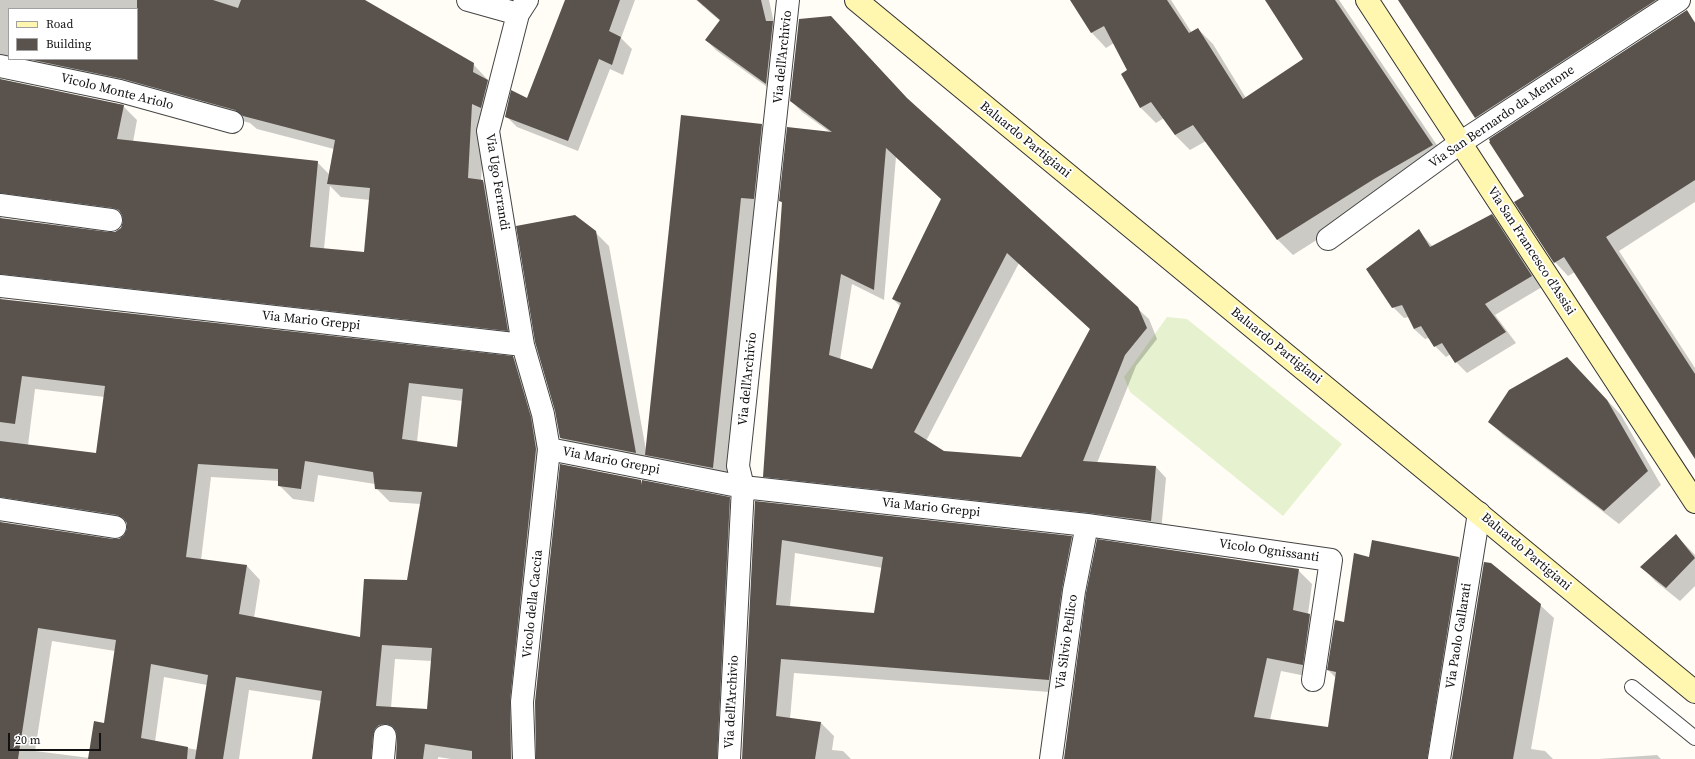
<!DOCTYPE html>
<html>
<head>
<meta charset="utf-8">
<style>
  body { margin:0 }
  #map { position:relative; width:1695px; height:759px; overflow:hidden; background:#fffdf5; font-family:"Source Serif 4",serif }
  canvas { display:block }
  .legend { position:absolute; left:8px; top:8px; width:130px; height:52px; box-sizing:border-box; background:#fff; border:1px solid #a0a0a0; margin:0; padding:5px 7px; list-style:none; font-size:12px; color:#111 }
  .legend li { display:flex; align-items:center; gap:8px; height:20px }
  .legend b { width:20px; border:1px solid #a0a0a0 }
  .scale { position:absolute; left:8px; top:733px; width:93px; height:18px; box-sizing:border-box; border:2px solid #111; border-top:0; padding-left:5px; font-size:12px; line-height:14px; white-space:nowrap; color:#111; -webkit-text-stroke:3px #fff; paint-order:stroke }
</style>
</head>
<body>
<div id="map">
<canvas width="1695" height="759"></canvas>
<ul class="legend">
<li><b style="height:5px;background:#fff6b0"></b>Road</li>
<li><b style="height:11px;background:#5a524d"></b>Building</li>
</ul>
<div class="scale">20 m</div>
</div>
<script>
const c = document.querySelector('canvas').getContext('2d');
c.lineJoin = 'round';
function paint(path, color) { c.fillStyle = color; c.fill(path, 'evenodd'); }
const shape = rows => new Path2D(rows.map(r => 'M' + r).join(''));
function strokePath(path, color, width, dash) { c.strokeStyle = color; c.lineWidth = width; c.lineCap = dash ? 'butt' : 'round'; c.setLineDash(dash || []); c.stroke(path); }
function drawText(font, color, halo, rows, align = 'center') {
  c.font = font + ' "Source Serif 4",serif'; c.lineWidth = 4; c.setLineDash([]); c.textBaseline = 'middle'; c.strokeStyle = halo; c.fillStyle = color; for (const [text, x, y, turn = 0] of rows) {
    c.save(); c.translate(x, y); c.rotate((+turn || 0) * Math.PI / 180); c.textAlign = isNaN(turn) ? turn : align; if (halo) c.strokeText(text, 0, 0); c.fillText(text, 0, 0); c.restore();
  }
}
const pitch = shape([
  [1167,317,1187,319,1342,444,1283,516,1130,392,1124,377]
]);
const shadow = shape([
  [0,0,363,0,473,64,501,94,485,117,481,180,496,194,521,344,4,292,1,300,513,357,527,371,544,431,524,759,451,759,438,757,438,759,397,759,398,737,393,738,385,759,313,759,322,701,249,690,239,759,0,759],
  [9,9,137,9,137,59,9,59],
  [1,77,137,92,250,123,257,129,334,149,329,174,317,162,133,142,137,120,123,106,1,80],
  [330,186,341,197,370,200,365,253,324,249],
  [16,206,124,220,122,228,116,232,109,233,1,219,4,211],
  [35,389,105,397,97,454,28,445],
  [422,396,463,401,458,448,417,442],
  [318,475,375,484,376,488,390,502,421,504,408,581,361,638,254,618,260,580,247,566,201,560,211,477,279,481,279,485,293,499,314,502],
  [16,510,128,527,125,536,120,539,113,540,1,523,4,514],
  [52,641,115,651,105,724,90,758,35,751],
  [395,659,432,661,428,710,391,708],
  [164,677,207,685,198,750,155,742],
  [566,0,635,0,621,38,632,49,623,75,610,69,578,151,517,127,506,116,528,100],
  [696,0,769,0,774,23,784,33,777,94,717,51,706,40,720,21],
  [1071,0,1171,0,1192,33,1198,29,1213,44,1246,98,1304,59,1266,0,1339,0,1447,160,1389,194,1293,255,1278,240,1206,141,1190,150,1175,135,1164,118,1156,123,1141,108,1122,74,1129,70,1114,43,1106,48,1092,33],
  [1399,0,1681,0,1687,9,1493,135,1476,118],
  [1691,18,1695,22,1695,202,1619,251,1695,368,1695,457,1575,272,1568,276,1555,262,1525,197],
  [791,101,912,104,1149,319,1157,339,1136,366,1097,463,1156,467,1166,478,1161,532,775,487,764,476,783,204,780,201,831,133,802,112],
  [896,157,942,199,893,299,900,306,873,370,840,360,852,284,884,300],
  [1019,263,1091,330,1022,458,943,452,926,441],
  [762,125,775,139,767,213,754,211,727,482,660,468,647,456,649,466,575,452,561,438,595,232,609,246,646,450],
  [1492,215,1502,226,1542,287,1495,315,1516,343,1467,373,1456,362,1451,354,1446,357,1435,346,1429,338,1425,339,1414,329,1409,317,1404,318,1393,307,1419,231,1433,247],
  [1581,372,1621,415,1661,485,1619,524,1503,435,1489,421],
  [640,481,643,483,729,498,743,512,730,759,537,759],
  [756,502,1072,537,1085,551,1063,693,794,673,790,719,821,723,834,736,832,750,843,751,851,759,743,759],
  [795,553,883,568,875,614,790,607],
  [1676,535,1695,555,1695,586,1680,601,1655,581,1642,567],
  [1370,558,1459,558,1472,572,1442,759,1065,759,1298,570,1312,584,1308,614,1323,628,1316,678,1281,671,1270,720,1329,728,1336,678,1328,670],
  [1540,605,1554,618,1531,749,1545,751,1553,759,1453,759],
  [1657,755,1661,759,1599,759]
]);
const building = shape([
  [137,0,213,0,238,8,241,0,365,0,474,63,473,72,488,80,481,108,472,104,468,178,483,180,508,331,0,274,0,218,109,232,115,232,121,228,123,221,122,215,119,210,113,208,0,193,0,79,124,105,117,139,318,161,310,247,364,252,370,188,327,184,335,140,243,116,235,110,123,79,28,59,137,59],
  [565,0,620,0,609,31,621,37,612,65,599,59,568,141,505,117,511,90,527,98],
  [697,0,761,0,766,21,773,21,766,84,705,40,720,20],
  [1070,0,1167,0,1189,33,1198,28,1243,99,1303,59,1265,0,1335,0,1433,145,1374,179,1277,240,1193,125,1175,135,1151,102,1140,108,1121,74,1127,70,1104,26,1091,33],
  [1398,0,1656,0,1475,118],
  [1687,10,1695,23,1695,180,1606,237,1695,374,1695,459,1564,257,1554,263,1514,202,1524,196,1489,142,1490,142,1489,139],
  [831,16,907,98,1138,307,1147,328,1125,355,1083,461,1156,466,1151,521,1089,513,763,477,782,202,779,201,787,127,832,132,790,101,799,19],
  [886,148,941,199,892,299,901,303,872,369,829,355,841,274,874,290],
  [1007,253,1090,329,1021,457,944,451,914,432],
  [681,115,762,124,754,199,741,198,713,468,645,455],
  [1492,214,1532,276,1485,304,1506,332,1455,363,1442,343,1434,347,1421,326,1414,329,1402,305,1392,308,1366,269,1419,229,1430,247],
  [575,215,596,231,636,453,560,438,555,411,535,342,516,226],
  [0,299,513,356,531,417,536,449,510,701,511,759,472,759,472,751,425,744,423,759,396,759,397,737,396,731,392,726,386,724,379,725,375,729,373,735,371,759,312,759,322,691,236,677,223,759,195,759,208,675,151,664,141,738,188,747,187,759,88,759,94,721,104,723,116,640,38,628,18,759,0,759,0,522,113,539,119,539,124,535,127,529,127,523,123,518,117,515,0,497,0,441,96,453,105,386,22,376,15,424,0,422],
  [409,383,463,389,457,447,402,439],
  [305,461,373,472,375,489,422,492,407,580,364,579,360,637,239,614,247,565,186,557,198,464,278,469,278,486,301,489],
  [382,645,432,648,427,709,376,706],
  [1567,357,1607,400,1648,471,1604,511,1488,422,1509,390],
  [560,464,641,480,642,485,642,480,730,497,717,759,536,759,535,702],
  [755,501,1072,536,1062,589,1049,680,781,659,776,716,821,722,815,759,742,759],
  [782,540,883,557,874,613,776,605],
  [1676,534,1695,558,1666,588,1640,567],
  [1097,539,1299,569,1293,610,1310,614,1303,665,1267,658,1254,717,1328,727,1336,672,1327,670,1335,620,1344,622,1354,553,1369,557,1372,540,1459,557,1427,759,1064,759,1086,593],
  [1484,562,1491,563,1541,604,1513,759,1452,759]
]);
const lane = shape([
  [1632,687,1695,738]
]);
const street = shape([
  [468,0,518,14],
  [527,0,518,14,488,131,523,345,543,414,549,449,743,487,1087,525,1331,560,1313,680],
  [0,66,120,91,232,122],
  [0,205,111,220],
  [1328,239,1460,143,1679,0],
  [0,286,523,345],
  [0,509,115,527],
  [383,759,385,736],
  [524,759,522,702,549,449],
  [729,759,743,487,738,466,788,0],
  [1051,759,1074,591,1087,525],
  [1439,759,1479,513]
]);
const secondary = shape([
  [856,0,1695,692],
  [1367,0,1695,502]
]);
const streetNames = [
  ["Via dell'Archivio",783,57,-84],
  ["Vicolo Monte Ariolo",117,92,14],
  ["Via San Bernardo da Mentone",1502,117,-34],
  ["Baluardo Partigiani",1025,140,39],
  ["Via Ugo Ferrandi",497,182,81],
  ["Via San Francesco d'Assisi",1531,251,57],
  ["Via Mario Greppi",311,321,6],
  ["Baluardo Partigiani",1276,346,39],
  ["Via dell'Archivio",748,379,-84],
  ["Via Mario Greppi",611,461,11],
  ["Via Mario Greppi",931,508,6],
  ["Vicolo Ognissanti",1269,551,8],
  ["Baluardo Partigiani",1526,552,40],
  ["Vicolo della Caccia",533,604,-84],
  ["Via Paolo Gallarati",1459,636,-81],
  ["Via Silvio Pellico",1067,642,-82],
  ["Via dell'Archivio",732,702,-87]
];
paint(pitch, '#e6f2cf');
paint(shadow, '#0003');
paint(building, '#5a524d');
strokePath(lane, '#444', 16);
strokePath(street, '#444', 24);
strokePath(secondary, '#333', 24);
strokePath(lane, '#fff', 14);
strokePath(street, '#fff', 22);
strokePath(secondary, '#fff6b0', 22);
drawText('13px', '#111', '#fff', streetNames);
</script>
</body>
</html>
